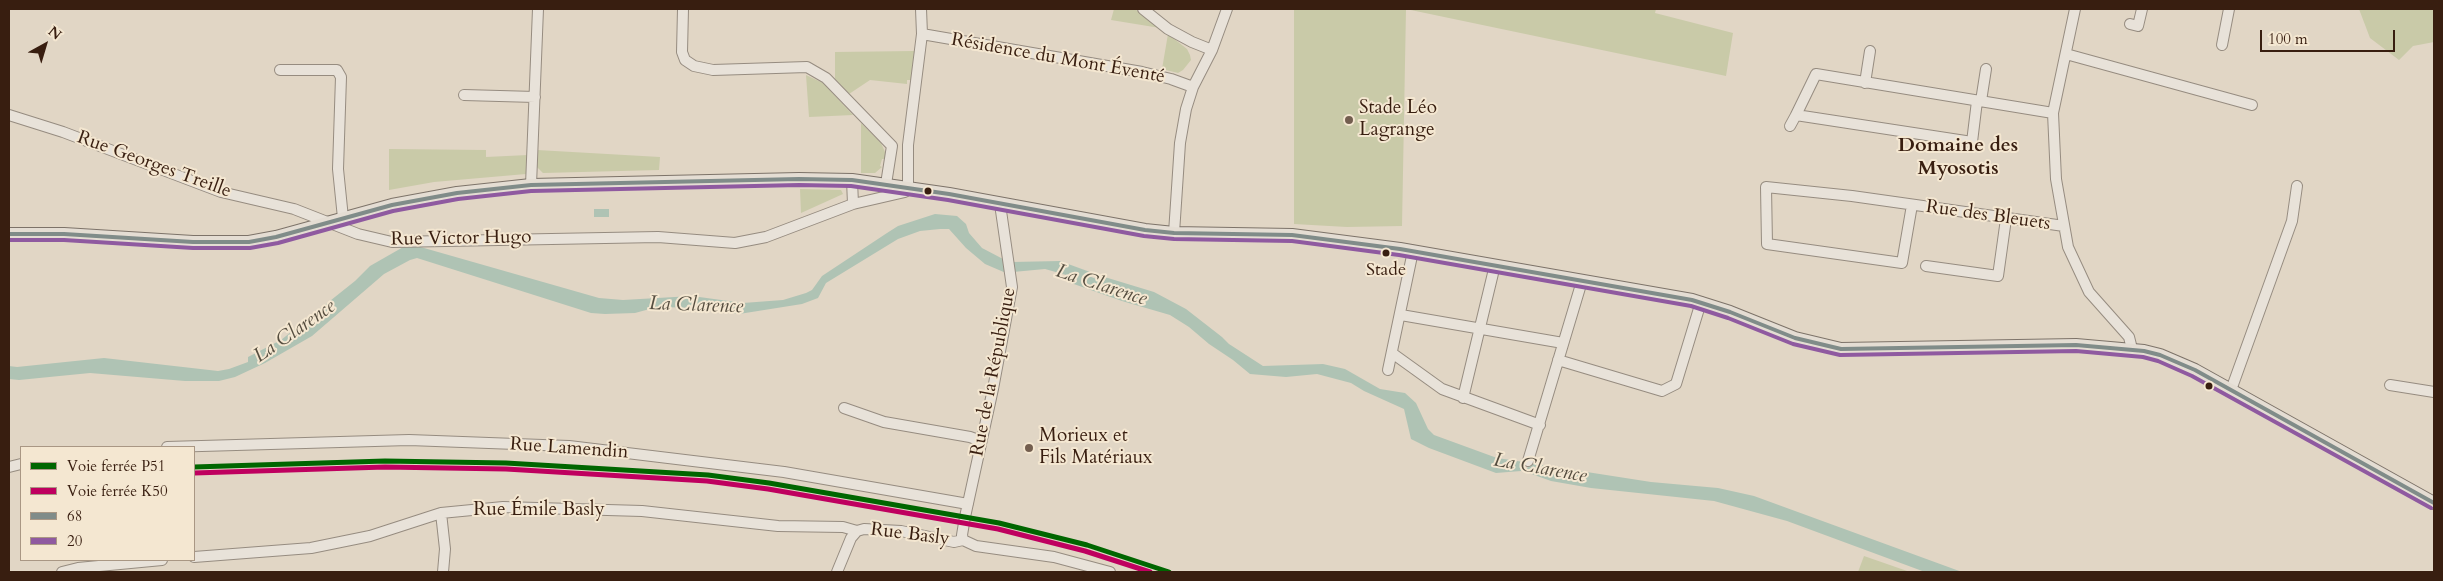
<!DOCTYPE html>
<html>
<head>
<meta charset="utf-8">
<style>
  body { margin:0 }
  #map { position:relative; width:2443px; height:581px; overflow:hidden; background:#e1d6c5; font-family:Cardo,serif }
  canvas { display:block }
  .frame { position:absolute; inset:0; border:10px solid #381e10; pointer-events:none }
  .legend { position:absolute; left:20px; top:446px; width:175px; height:115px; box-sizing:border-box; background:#f4e7d1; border:1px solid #a99784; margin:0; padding:6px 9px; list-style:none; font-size:15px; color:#381e10 }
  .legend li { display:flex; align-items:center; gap:10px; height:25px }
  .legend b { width:25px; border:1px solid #a99784 }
  .north { position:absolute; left:20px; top:20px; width:50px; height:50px; -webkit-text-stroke:4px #f4e7d1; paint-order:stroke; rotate:39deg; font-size:14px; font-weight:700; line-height:20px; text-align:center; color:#381e10 }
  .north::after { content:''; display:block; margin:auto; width:18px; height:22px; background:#381e10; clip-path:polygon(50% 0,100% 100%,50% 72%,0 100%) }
  .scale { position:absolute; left:2260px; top:30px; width:135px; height:22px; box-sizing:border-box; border:2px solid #381e10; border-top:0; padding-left:6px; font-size:15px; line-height:18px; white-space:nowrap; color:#381e10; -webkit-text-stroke:4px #f4e7d1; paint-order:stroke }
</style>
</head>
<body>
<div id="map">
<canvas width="2443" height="581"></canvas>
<div class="frame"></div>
<ul class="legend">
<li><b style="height:6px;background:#060"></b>Voie ferrée P51</li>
<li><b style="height:6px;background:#bf005f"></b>Voie ferrée K50</li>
<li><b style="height:6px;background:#808c89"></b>68</li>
<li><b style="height:6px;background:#8f5aa0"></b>20</li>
</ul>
<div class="north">N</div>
<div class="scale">100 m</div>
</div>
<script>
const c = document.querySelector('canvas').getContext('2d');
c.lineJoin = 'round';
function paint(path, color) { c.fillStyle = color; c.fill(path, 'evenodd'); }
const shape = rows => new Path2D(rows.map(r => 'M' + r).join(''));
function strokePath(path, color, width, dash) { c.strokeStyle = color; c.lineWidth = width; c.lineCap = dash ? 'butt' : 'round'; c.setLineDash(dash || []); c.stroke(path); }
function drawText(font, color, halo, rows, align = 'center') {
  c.font = font + ' Cardo,serif'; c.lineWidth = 4; c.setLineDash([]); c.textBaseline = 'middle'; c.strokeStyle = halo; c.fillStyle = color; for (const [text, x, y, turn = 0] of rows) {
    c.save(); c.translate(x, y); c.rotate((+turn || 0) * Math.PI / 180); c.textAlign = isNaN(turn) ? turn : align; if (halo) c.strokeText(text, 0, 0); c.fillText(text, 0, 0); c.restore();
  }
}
const green = shape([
  [1114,9,1135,9,1160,28,1111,20],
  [1294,9,1656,9,1655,13,1733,33,1726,76,1406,9,1402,226,1347,227,1294,224],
  [2359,9,2434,9,2434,42,2413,46,2399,60,2370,38],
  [1168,34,1187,49,1190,55,1191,60,1183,70,1178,73,1162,69],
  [914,51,911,80,907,80,907,84,870,80,849,94,835,79,835,52],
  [806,75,823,83,853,115,809,117],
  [861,123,881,143,885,152,885,159,882,159,880,166,882,167,875,173,861,173],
  [389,149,486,150,486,157,528,155,526,174,434,182,389,190],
  [537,150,660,157,659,170,543,173,536,166],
  [800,189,841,190,843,194,801,213],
  [1864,556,1910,572,1858,572]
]);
const water = shape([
  [594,209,609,209,609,217,594,217],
  [935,214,957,216,966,224,969,233,982,248,1003,259,1006,273,985,264,966,248,949,229,940,229,920,231,898,239,826,283,818,298,802,304,739,314,702,308,657,307,635,313,605,314,591,313,417,258,410,260,384,274,312,336,265,363,235,377,219,381,185,381,90,373,19,380,9,379,9,366,17,367,104,358,218,371,229,369,248,362,248,357,281,340,355,281,370,266,405,246,417,246,599,298,623,300,692,296,743,303,783,300,806,293,812,290,822,276,887,233,898,226],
  [1060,261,1090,272,1089,276,1096,279,1098,275,1154,292,1186,309,1222,337,1229,344,1263,366,1323,364,1345,369,1380,389,1405,393,1416,403,1428,429,1434,435,1497,458,1524,462,1521,471,1496,473,1429,448,1411,439,1404,409,1364,391,1351,383,1317,374,1286,377,1250,374,1233,360,1209,344,1189,327,1170,315,1122,301,1071,283,1070,276,1045,269,1013,272,1012,262],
  [1529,463,1651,482,1718,488,1754,496,1962,572,1925,572,1787,521,1714,501,1591,488,1551,481,1526,472]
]);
const minor = shape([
  [683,9,682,52,685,60,694,66,713,70,807,67,826,78,892,146],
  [1143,9,1168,29,1192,42,1212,50],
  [2075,9,2053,113,2056,179,2068,247,2089,292,2129,337,2132,349],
  [2130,24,2138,26,2142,9],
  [922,34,1142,72,1171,79,1193,87],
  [2222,45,2229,9],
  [2066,54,2252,105],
  [280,70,337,70,341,77,338,169,343,218],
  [1865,83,1870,51],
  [464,95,535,97],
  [1977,101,1972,142,1796,115,1816,74,2053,113],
  [1981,101,1986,69],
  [9,115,63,132,221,192,294,209,358,234,392,242,658,237,735,243,766,237,853,204,905,192,908,187,908,145,922,34,921,9],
  [1790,126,1796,115],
  [852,180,853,204],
  [886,184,892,146],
  [531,185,538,9],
  [1912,205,1902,263,1767,244,1766,187,1852,196,2064,226],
  [1174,233,1180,143,1186,109,1193,87,1212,50,1227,9],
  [1926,266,1998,276,2006,219],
  [1401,315,1563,343],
  [1392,353,1442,389,1540,425],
  [1558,360,1662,391,1676,384,1701,302],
  [1388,370,1413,251],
  [2390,385,2434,392],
  [2231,390,2292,221,2297,186],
  [1463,398,1495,265],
  [844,408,884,422,970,437,981,441],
  [167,447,409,440,569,446,784,472,968,504],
  [1528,461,1582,281],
  [9,467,21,464],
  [441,513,445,549,443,572],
  [963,540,962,535,965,517,993,389,1012,287,1000,204],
  [963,540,976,546,1054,557,1110,572],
  [194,557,311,548,370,536,441,513,503,507,642,511,778,526,843,527,857,531],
  [62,572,78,568,162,560],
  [837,572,851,538,857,531,864,529,901,531,954,542,963,540]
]);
const major = shape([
  [9,234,64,234,193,242,249,242,276,237,392,205,457,193,531,185,799,179,852,180,949,194,1145,230,1174,233,1292,235,1400,249,1692,300,1730,312,1795,338,1841,349,2076,345,2144,351,2160,355,2195,370,2434,503]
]);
const bus1 = shape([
  [9,234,64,234,193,242,249,242,276,237,392,205,457,193,531,185,799,179,852,180,949,194,1145,230,1174,233,1292,235,1400,249,1692,300,1730,312,1795,338,1841,349,2076,345,2144,351,2160,355,2195,370,2434,503]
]);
const bus2 = shape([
  [9,240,64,240,193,248,250,248,278,243,393,211,458,199,531,191,799,185,851,186,948,200,1144,236,1174,239,1292,241,1399,255,1691,306,1728,318,1793,344,1840,355,2076,351,2143,357,2158,361,2192,376,2431,508]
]);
const rail1 = shape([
  [194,467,385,461,506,463,708,475,769,483,999,523,1087,545,1169,572]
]);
const rail2 = shape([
  [194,473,385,467,506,469,707,481,768,489,998,529,1085,551,1150,572]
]);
const markers = [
  [1349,120,5,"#735e4f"],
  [928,191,4.5,"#381e10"],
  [1386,253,4.5,"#381e10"],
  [2209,386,4.5,"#381e10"],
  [1029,448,5,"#735e4f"]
];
const busNames = [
  ["Stade",1386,271]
];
const streetNames = [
  ["Résidence du Mont Éventé",1058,59,10],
  ["Rue Georges Treille",154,165,20],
  ["Rue des Bleuets",1988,216,8],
  ["Rue Victor Hugo",461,239,-1],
  ["Rue de la République",994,372,-79],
  ["Rue Lamendin",569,449,4],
  ["Rue Émile Basly",539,511],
  ["Rue Basly",910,535,7]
];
const poiNames = [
  ["Stade Léo",1359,109],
  ["Lagrange",1359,131],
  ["Morieux et",1039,437],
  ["Fils Matériaux",1039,459]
];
const neighbourhoodNames = [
  ["Domaine des",1958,146],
  ["Myosotis",1958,169]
];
const waterNames = [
  ["La Clarence",1101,286,18],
  ["La Clarence",696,306,2],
  ["La Clarence",295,332,-35],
  ["La Clarence",1540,469,10]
];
paint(green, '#c9caa8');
paint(water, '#afc3b4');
strokePath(minor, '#968c80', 12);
strokePath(major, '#7d7369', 14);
strokePath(minor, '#e8e2d9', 10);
strokePath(major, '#e4ddd3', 12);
strokePath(bus1, '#808c89', 4);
strokePath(bus2, '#8f5aa0', 4);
strokePath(rail1, '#060', 5);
strokePath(rail2, '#bf005f', 5);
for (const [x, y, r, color] of markers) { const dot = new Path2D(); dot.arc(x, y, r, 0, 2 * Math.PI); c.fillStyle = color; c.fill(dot); strokePath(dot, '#f4e7d1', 2); }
drawText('18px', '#381e10', '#f4e7d1', busNames);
drawText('19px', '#381e10', '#f4e7d1', streetNames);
drawText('19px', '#381e10', '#f4e7d1', poiNames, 'left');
drawText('bold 20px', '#381e10', '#f4e7d1', neighbourhoodNames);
drawText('italic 20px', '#554d3f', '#f4e7d1', waterNames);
</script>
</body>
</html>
